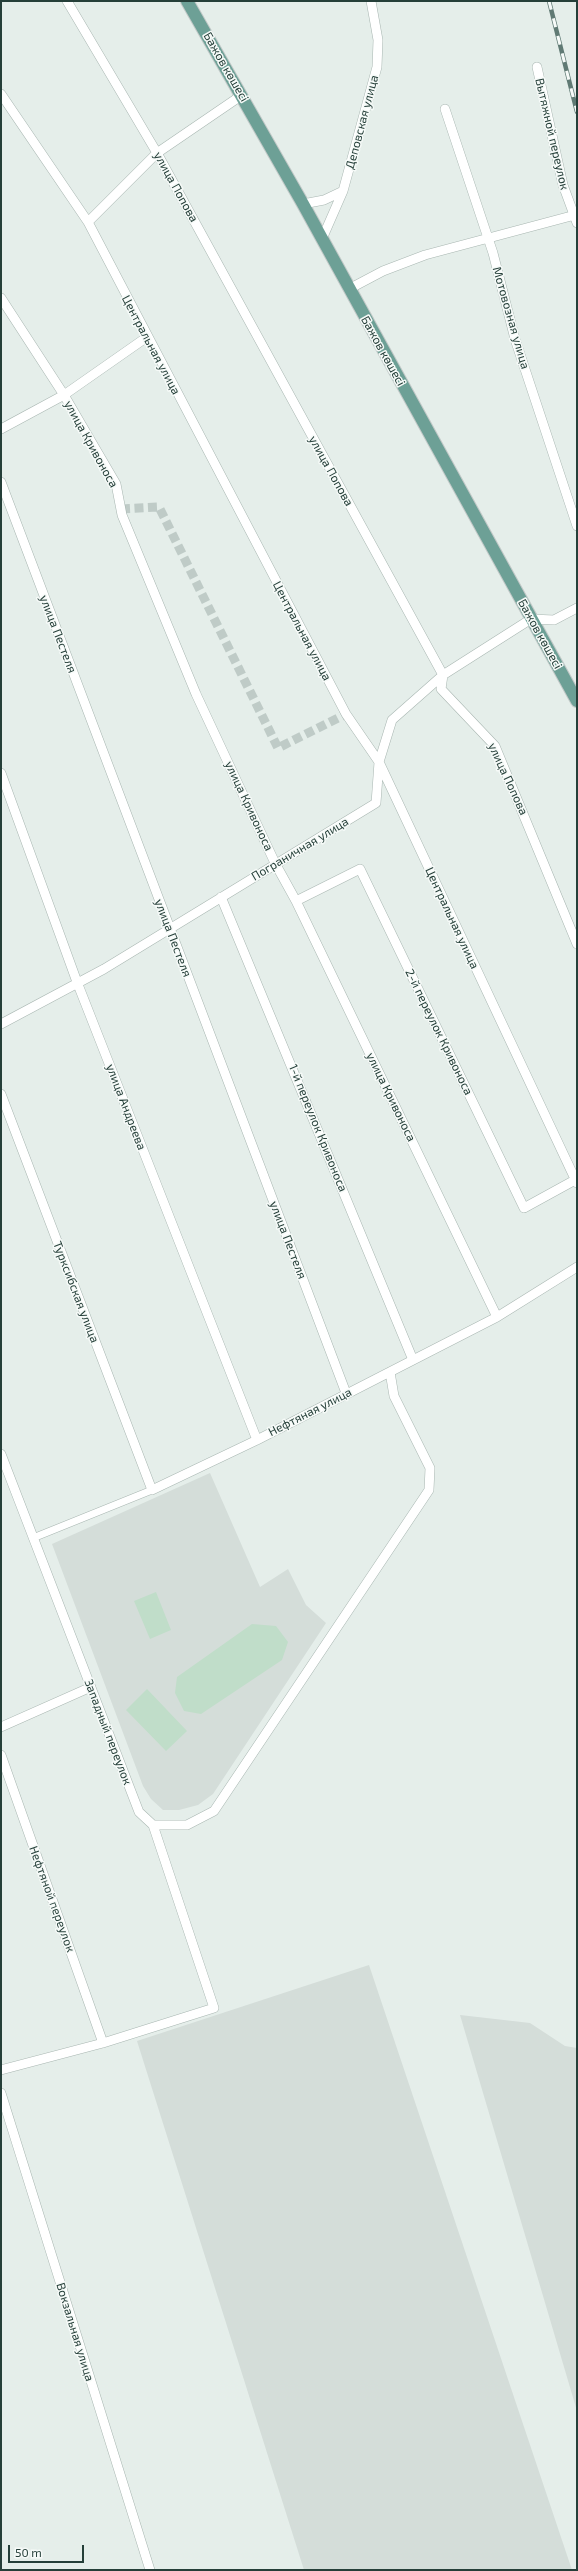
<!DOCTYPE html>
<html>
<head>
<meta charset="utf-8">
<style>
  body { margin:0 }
  #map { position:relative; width:578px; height:2571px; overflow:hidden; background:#e5eeea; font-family:"Exo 2",sans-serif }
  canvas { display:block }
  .frame { position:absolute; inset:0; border:2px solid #253f39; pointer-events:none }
  .scale { position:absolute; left:8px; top:2545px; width:76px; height:18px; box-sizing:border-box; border:2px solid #253f39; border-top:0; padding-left:5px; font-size:12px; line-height:14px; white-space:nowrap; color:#253f39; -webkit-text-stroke:3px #f6faf8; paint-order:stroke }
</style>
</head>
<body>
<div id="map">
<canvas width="578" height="2571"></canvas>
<div class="frame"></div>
<div class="scale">50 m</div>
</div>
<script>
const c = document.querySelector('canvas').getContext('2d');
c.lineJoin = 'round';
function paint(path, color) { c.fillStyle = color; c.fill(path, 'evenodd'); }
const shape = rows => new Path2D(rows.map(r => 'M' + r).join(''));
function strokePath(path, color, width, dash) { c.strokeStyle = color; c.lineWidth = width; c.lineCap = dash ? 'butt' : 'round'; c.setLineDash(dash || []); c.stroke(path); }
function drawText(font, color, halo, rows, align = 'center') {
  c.font = font + ' "Exo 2",sans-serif'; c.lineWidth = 3; c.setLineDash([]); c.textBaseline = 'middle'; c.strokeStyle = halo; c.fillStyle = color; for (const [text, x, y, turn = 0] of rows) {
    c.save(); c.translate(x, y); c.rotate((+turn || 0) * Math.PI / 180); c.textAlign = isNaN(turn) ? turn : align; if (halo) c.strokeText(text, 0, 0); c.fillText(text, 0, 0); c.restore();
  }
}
const built = shape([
  [210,1473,260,1587,288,1569,306,1605,326,1623,213,1794,198,1805,179,1810,163,1810,151,1799,143,1786,52,1544],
  [369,1965,572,2570,304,2570,137,2041],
  [460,2015,530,2023,565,2046,577,2048,577,2411]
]);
const green = shape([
  [156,1592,171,1630,150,1639,134,1601],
  [252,1624,276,1626,288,1642,282,1660,201,1714,184,1711,175,1693,177,1677],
  [147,1689,187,1731,166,1751,126,1710]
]);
const minorTunnel = shape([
  [121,509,159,507,278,748,346,714]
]);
const pedestrian = shape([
  [33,1538,152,1490]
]);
const minor = shape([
  [67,1,157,153,443,675,441,689,495,746,577,944],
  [537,67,563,185,577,223],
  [1,94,88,222,346,714,379,762,577,1183],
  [445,109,493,253,515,339,577,526],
  [303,204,324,200,343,191],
  [88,222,157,153,242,95],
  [322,239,343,191,377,67,378,40,371,1],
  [349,289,383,271,425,255,575,215],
  [1,298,64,395,116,484,122,515,196,694,275,863,296,901,497,1317],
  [1,429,64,395,147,337],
  [1,482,346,1393],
  [1,773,77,982,257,1440],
  [221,897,413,1360],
  [296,901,360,869,524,1208,575,1180],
  [1,1024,104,969,376,803,379,762,392,720,443,675,531,619,554,620,577,608],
  [1,1094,152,1490,257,1440,497,1317,577,1267],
  [1,1454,139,1812,153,1825,214,2008,103,2043,1,2070],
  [1,1727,91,1687],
  [1,1755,103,2043],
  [153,1825,187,1825,214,1811,429,1490,430,1468,394,1396,390,1372],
  [1,2093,150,2570]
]);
const primary = shape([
  [187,1,303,204,577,701]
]);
const rail = shape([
  [549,1,577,112]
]);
const streetNames = [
  ["Бажов көшесі",226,67,60],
  ["Деповская улица",362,122,-75],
  ["Вытяжной переулок",552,134,77],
  ["улица Попова",176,187,61],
  ["Мотовозная улица",511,318,74],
  ["Центральная улица",151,345,62],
  ["Бажов көшесі",383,351,61],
  ["улица Кривоноса",91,444,61],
  ["улица Попова",331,471,61],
  ["Центральная улица",302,631,62],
  ["улица Пестеля",58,634,69],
  ["Бажов көшесі",540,634,61],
  ["улица Попова",508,779,65],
  ["улица Кривоноса",249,806,65],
  ["Пограничная улица",300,849,-31],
  ["Центральная улица",452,918,65],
  ["улица Пестеля",173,938,69],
  ["2-й переулок Кривоноса",439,1032,64],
  ["улица Кривоноса",391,1097,64],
  ["улица Андреева",126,1107,69],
  ["1-й переулок Кривоноса",318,1128,68],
  ["улица Пестеля",288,1240,69],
  ["Турксибская улица",76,1292,69],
  ["Нефтяная улица",310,1412,-27],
  ["Западный переулок",108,1732,69],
  ["Нефтяной переулок",52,1899,70],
  ["Вокзальная улица",75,2332,73]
];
paint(built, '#d4ddd9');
paint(green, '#c0ddc9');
strokePath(minorTunnel, '#bfcbc7', 9, [9, 4.5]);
strokePath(pedestrian, '#a8b6b1', 8);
strokePath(minor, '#a8b6b1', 10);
strokePath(primary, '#c2c9c8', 14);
strokePath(pedestrian, '#fff', 7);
strokePath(minor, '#fff', 9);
strokePath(primary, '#6da096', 12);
strokePath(rail, '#607a74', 4.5);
strokePath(rail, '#f6faf8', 3, [9]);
drawText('12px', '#253f39', '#f6faf8', streetNames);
</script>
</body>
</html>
